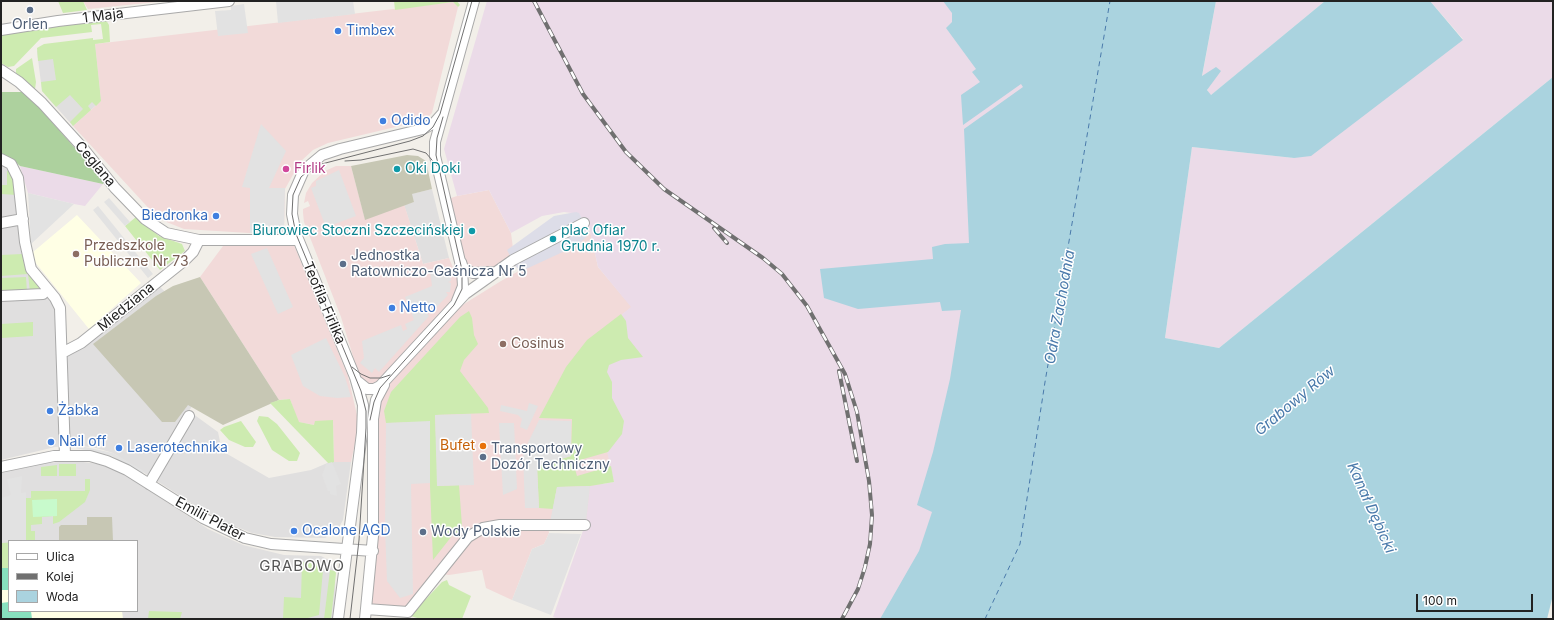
<!DOCTYPE html>
<html>
<head>
<meta charset="utf-8">
<style>
  body { margin:0 }
  #map { position:relative; width:1554px; height:620px; overflow:hidden; background:#f2efe9; font-family:Inter,sans-serif }
  canvas { display:block }
  .frame { position:absolute; inset:0; border:2px solid #222; pointer-events:none }
  .legend { position:absolute; left:8px; top:540px; width:130px; height:72px; box-sizing:border-box; background:#fff; border:1px solid #a7a7a7; margin:0; padding:5px 7px; list-style:none; font-size:12px; color:#222 }
  .legend li { display:flex; align-items:center; gap:8px; height:20px }
  .legend b { width:20px; border:1px solid #a7a7a7 }
  .scale { position:absolute; left:1416px; top:594px; width:117px; height:18px; box-sizing:border-box; border:2px solid #222; border-top:0; padding-left:5px; font-size:12px; line-height:14px; white-space:nowrap; color:#222; -webkit-text-stroke:3px #fff; paint-order:stroke }
</style>
</head>
<body>
<div id="map">
<canvas width="1554" height="620"></canvas>
<div class="frame"></div>
<ul class="legend">
<li><b style="height:5px;background:#fff"></b>Ulica</li>
<li><b style="height:5px;background:#707070"></b>Kolej</li>
<li><b style="height:11px;background:#aad3df"></b>Woda</li>
</ul>
<div class="scale">100 m</div>
</div>
<script>
const c = document.querySelector('canvas').getContext('2d');
c.lineJoin = 'round';
function paint(path, color) { c.fillStyle = color; c.fill(path, 'evenodd'); }
const shape = rows => new Path2D(rows.map(r => 'M' + r).join(''));
function strokePath(path, color, width, dash) { c.strokeStyle = color; c.lineWidth = width; c.lineCap = dash ? 'butt' : 'round'; c.setLineDash(dash || []); c.stroke(path); }
function drawText(font, color, halo, rows, align = 'center') {
  c.font = font + ' Inter,sans-serif'; c.lineWidth = 3; c.setLineDash([]); c.textBaseline = 'middle'; c.strokeStyle = halo; c.fillStyle = color; for (const [text, x, y, turn = 0] of rows) {
    c.save(); c.translate(x, y); c.rotate((+turn || 0) * Math.PI / 180); c.textAlign = isNaN(turn) ? turn : align; if (halo) c.strokeText(text, 0, 0); c.fillText(text, 0, 0); c.restore();
  }
}
const residential = shape([
  [95,44,101,101,73,126,42,91,37,51],
  [1,161,13,172,27,269,54,302,59,331,60,358,91,342,144,295,159,286,219,343,219,364,189,411,218,432,222,451,269,478,311,470,332,461,351,462,343,520,337,531,325,538,275,537,252,533,227,523,196,506,113,453,96,448,76,445,55,447,1,460],
  [432,189,449,258,423,264,404,205,414,202,411,194],
  [75,461,100,464,115,470,130,478,208,529,243,545,284,555,321,556,329,560,335,571,336,619,1,619,1,473,44,463],
  [9,541,137,541,137,611,9,611]
]);
const commercial = shape([
  [83,1,166,1,88,9],
  [453,2,458,7,432,113,425,120,328,143,313,150,300,162,285,189,284,233,249,233,184,229,164,221,154,214,73,126,101,101,95,44],
  [336,166,351,166,365,219,404,204,423,264,449,258,459,282,457,295,430,327,381,381,370,384,360,379,341,317,304,222,303,213,303,209,310,206,308,201,304,203,306,193,312,183,325,171],
  [489,190,511,233,514,256,496,268,475,272,464,266,448,199,457,196],
  [590,231,598,267,632,307,583,346,611,466,586,522,479,526,416,600,404,609,371,606,376,411,385,389,456,309,501,281],
  [294,245,348,376,359,424,351,462,334,462,333,420,314,425,298,422,290,399,279,400,200,277,223,246],
  [548,527,549,533,544,544,532,549,512,600,486,588,482,570,449,575,441,574,470,537,485,530]
]);
const industrial = shape([
  [487,1,994,1,1034,94,948,521,892,619,559,619,553,617,586,522,590,486,614,482,583,346,631,307,598,267,590,231,579,214,564,212,542,216,511,233,489,190,457,196,444,149],
  [1216,1,1325,1,1210,96,1202,77],
  [1430,1,1553,1,1553,77,1219,348,1165,338,1192,147,1294,158,1463,39],
  [20,166,103,184,85,206,74,204,28,193]
]);
const education = shape([
  [77,215,141,283,89,329,35,262,33,252],
  [1,559,9,559,9,611,122,611,123,619,1,619]
]);
const construction = shape([
  [407,155,418,156,426,161,432,189,412,194,414,202,365,220,351,166],
  [200,277,279,400,223,425,188,405,175,422,162,422,93,344,156,296,173,286],
  [87,517,112,517,113,541,59,541,59,527,61,525,87,525]
]);
const grass = shape([
  [58,1,83,1,87,10,63,13],
  [394,1,457,1,460,5,458,7,453,2,395,10],
  [106,20,109,25,110,42,95,44,101,101,96,106,92,102,88,106,91,110,73,126,70,122,83,109,70,95,56,107,42,91,41,82,56,80,53,59,38,61,37,48,44,44,93,38,93,40,103,39,101,24,91,25,92,32,41,38,14,66,8,67,1,63,1,35,47,27],
  [32,58,36,82,35,89,16,73,16,69],
  [7,171,11,171,17,195,1,194,1,185,7,185],
  [136,217,159,236,182,244,185,251,160,270,125,226],
  [22,254,32,278,43,291,30,292,28,274,1,276,1,255],
  [26,277,27,292,1,294,1,278],
  [469,311,472,318,474,335,478,344,464,360,460,371,488,408,489,413,435,415,438,486,459,485,462,526,461,535,455,532,433,560,430,486,430,422,386,423,384,411,391,392,460,317],
  [621,314,626,321,628,338,643,357,621,360,609,365,607,372,612,382,612,398,624,421,622,434,608,452,573,462,577,476,611,466,614,482,590,486,557,487,553,509,539,508,537,466,571,456,572,419,539,418,566,367,587,340],
  [33,322,33,336,1,338,1,324],
  [290,399,299,422,314,425,315,421,333,420,334,462,329,464,270,403,279,400],
  [259,416,268,417,277,424,300,453,297,461,289,461,272,450,257,421],
  [241,421,256,442,253,447,245,447,229,440,220,430,224,427],
  [59,464,76,464,76,476,59,476],
  [57,465,57,476,41,476,41,467],
  [85,479,90,479,90,490,85,502,59,522,53,524,53,516,42,517,42,524,31,525,31,531,35,531,35,541,25,541,26,498,31,498,31,491,85,491],
  [9,542,9,568,1,568,1,543],
  [302,562,317,563,323,570,319,615,304,619,283,619,284,597,301,598],
  [330,570,335,571,336,573,331,619,324,619],
  [447,580,449,585,471,596,462,619,421,619,410,616,442,582],
  [149,611,178,612,182,612,180,619,148,619]
]);
const forest = shape([
  [1,92,22,92,36,104,104,181,103,184,20,166,11,158,1,155]
]);
const park = shape([
  [57,499,57,516,33,517,32,500]
]);
const pitch = shape([
  [1,568,9,568,9,590,1,590],
  [9,602,9,611,31,611,32,619,1,619,1,603]
]);
const parking = shape([
  [276,1,353,1,355,14,278,23],
  [244,4,248,33,218,36,215,11,231,10,231,6],
  [261,124,286,151,269,188,285,188,284,232,250,233,250,188,242,187],
  [339,170,356,216,332,225,336,236,330,238,311,188,316,186,316,181],
  [28,193,74,204,31,244],
  [109,198,130,222,125,226,104,202],
  [98,206,153,274,148,278,93,210],
  [267,248,293,307,278,314,251,254],
  [442,264,443,268,448,267,451,281,448,282,451,283,450,292,446,292,448,295,430,314,426,311,429,316,379,372,375,368,372,373,360,363,364,358,362,341,401,325,403,331,407,329,405,324,414,320,405,297,432,286,430,271,435,270,434,266],
  [326,338,345,377,351,397,337,398,320,396,303,386,291,355],
  [529,403,538,406,527,430,520,427,522,419,518,415,500,411,501,405,527,411],
  [471,414,474,485,437,486,435,415],
  [539,420,571,421,571,456,537,466,539,508,525,508,523,453],
  [430,421,430,483,411,484,413,594,400,598,387,581,385,528,386,423],
  [499,423,514,423,517,489,503,495],
  [76,445,113,453,144,471,142,474,112,456,76,448],
  [332,462,341,484,336,486,337,496,330,494,330,491,328,491,322,475,326,464],
  [22,476,21,493,26,492,26,541,1,543,1,498,11,495,7,479],
  [590,486,586,522,550,522,557,487],
  [549,533,581,534,551,615,512,600,532,549,544,544]
]);
const plaza = shape([
  [576,212,579,213,590,233,578,245,526,269,524,272,516,267,507,250,554,216]
]);
const water = shape([
  [943,1,1216,1,1202,76,1216,67,1221,71,1207,90,1211,95,1325,1,1430,1,1463,40,1311,156,1294,158,1192,147,1165,338,1219,348,1553,77,1553,595,1547,619,880,619,919,551,932,512,917,505,933,452,950,379,961,310,942,311,940,302,858,309,824,298,820,269,933,259,932,247,945,244,969,243,964,129,1023,87,1021,84,963,125,961,95,980,82,972,72,976,69,946,28,952,22,952,13]
]);
const ferry = shape([
  [985,619,1020,544,1045,382,1110,1]
]);
const minor = shape([
  [1,30,58,21,229,1],
  [1,70,19,82,42,103,82,147,115,188,145,219,166,233,199,240],
  [1,159,11,164,18,178,25,242,31,269,55,298,60,308,65,455],
  [1,223,23,219],
  [461,262,463,268,473,273,491,272],
  [1,296,43,294],
  [457,301,463,286,462,270,435,156,435,142,474,1],
  [62,353,81,343,185,260,193,252,199,240,298,240],
  [357,381,367,389,374,389,380,386,465,294,513,260,584,223],
  [1,467,54,456,90,456,107,461,127,470,203,518,245,538,271,544,373,551],
  [149,484,189,416],
  [366,609,408,612,468,537,483,528,500,525,585,525],
  [338,619,362,433,363,405,355,377,296,234,292,214,293,195,304,170,322,155,340,149,423,129,434,123,442,114],
  [365,619,373,536,373,419,376,400,384,385]
]);
const tram = shape([
  [345,161,361,160,413,149,426,153,437,166],
  [352,367,361,374,370,378,381,378,390,375],
  [370,420,374,402,380,388,454,305,462,289,462,270,436,155,437,138,443,117],
  [350,619,359,540,366,428,366,411,361,391,296,234,292,214,293,195,301,177,314,166,410,141,423,136,433,127,440,114,472,1]
]);
const rail = shape([
  [534,1,583,94,626,152,664,189,763,258,782,274,807,306,845,374,857,412,869,481,872,515,870,544,865,567,858,589,842,619],
  [714,228,727,243],
  [839,371,857,461]
]);
const markers = [
  [30,10,4,"#5c6f8a"],
  [338,31,4,"#3f7fe0"],
  [383,121,4,"#3f7fe0"],
  [286,169,4,"#d1479c"],
  [397,169,4,"#0f9aa8"],
  [216,216,4,"#3f7fe0"],
  [472,231,4,"#0f9aa8"],
  [553,239,4,"#0f9aa8"],
  [76,254,4,"#8d6e63"],
  [343,264,4,"#5c6f8a"],
  [392,308,4,"#3f7fe0"],
  [503,344,4,"#8d6e63"],
  [50,411,4,"#3f7fe0"],
  [51,442,4,"#3f7fe0"],
  [483,446,4,"#e8710a"],
  [119,448,4,"#3f7fe0"],
  [483,457,4,"#5c6f8a"],
  [294,531,4,"#3f7fe0"],
  [423,532,4,"#5c6f8a"]
];
const streetNames = [
  ["1 Maja",103,16,-7],
  ["Ceglana",95,164,50],
  ["Teofila Firlika",324,303,67],
  ["Miedziana",126,307,-39],
  ["Emilii Plater",210,519,28]
];
const serviceNames = [
  ["Orlen",30,25,"center"],
  ["Jednostka",351,256],
  ["Ratowniczo-Gaśnicza Nr 5",351,272],
  ["Transportowy",491,449],
  ["Dozór Techniczny",491,465],
  ["Wody Polskie",431,532]
];
const shopNames = [
  ["Timbex",346,31],
  ["Odido",391,121],
  ["Biedronka",208,216,"right"],
  ["Netto",400,308],
  ["Żabka",58,411],
  ["Nail off",59,442],
  ["Laserotechnika",127,448],
  ["Ocalone AGD",302,531]
];
const hotelNames = [
  ["Firlik",294,169]
];
const cultureNames = [
  ["Oki Doki",405,169],
  ["Biurowiec Stoczni Szczecińskiej",464,231,"right"],
  ["plac Ofiar",561,231],
  ["Grudnia 1970 r.",561,247]
];
const educationNames = [
  ["Przedszkole",84,246],
  ["Publiczne Nr 73",84,262],
  ["Cosinus",511,344]
];
const foodNames = [
  ["Bufet",475,446]
];
const waterNames = [
  ["Odra Zachodnia",1060,307,-80],
  ["Grabowy Rów",1295,401,-40],
  ["Kanał Dębicki",1371,508,66]
];
const neighbourhoodNames = [
  ["GRABOWO",302,566]
];
paint(residential, '#e0dfdf');
paint(commercial, '#f2dad9');
paint(industrial, '#ebdbe8');
paint(education, '#ffffe5');
paint(construction, '#c7c7b4');
paint(grass, '#cdebb0');
paint(forest, '#add19e');
paint(park, '#c8facc');
paint(pitch, '#88e0be');
paint(parking, '#e2e2e2');
paint(plaza, '#dddde8');
paint(water, '#aad3df');
strokePath(ferry, '#4a7aab', 1, [5, 4]);
strokePath(minor, '#a9a9a9', 12);
strokePath(minor, '#fff', 10);
strokePath(tram, '#707070', 1);
strokePath(rail, '#707070', 4);
strokePath(rail, '#fff', 2.5, [8]);
for (const [x, y, r, color] of markers) { const dot = new Path2D(); dot.arc(x, y, r, 0, 2 * Math.PI); c.fillStyle = color; c.fill(dot); strokePath(dot, '#fff', 1.5); }
drawText('14px', '#222', '#fff', streetNames);
drawText('14px', '#4e5e75', '#fff', serviceNames, 'left');
drawText('14px', '#366cbe', '#fff', shopNames, 'left');
drawText('14px', '#b23c85', '#fff', hotelNames, 'left');
drawText('14px', '#0d838f', '#fff', cultureNames, 'left');
drawText('14px', '#785e54', '#fff', educationNames, 'left');
drawText('14px', '#c56008', '#fff', foodNames, 'right');
drawText('italic 15px', '#4a7aab', '#fff', waterNames);
c.letterSpacing = '1px';
drawText('15px', '#555', '#fff', neighbourhoodNames);
c.letterSpacing = '0px';
</script>
</body>
</html>
